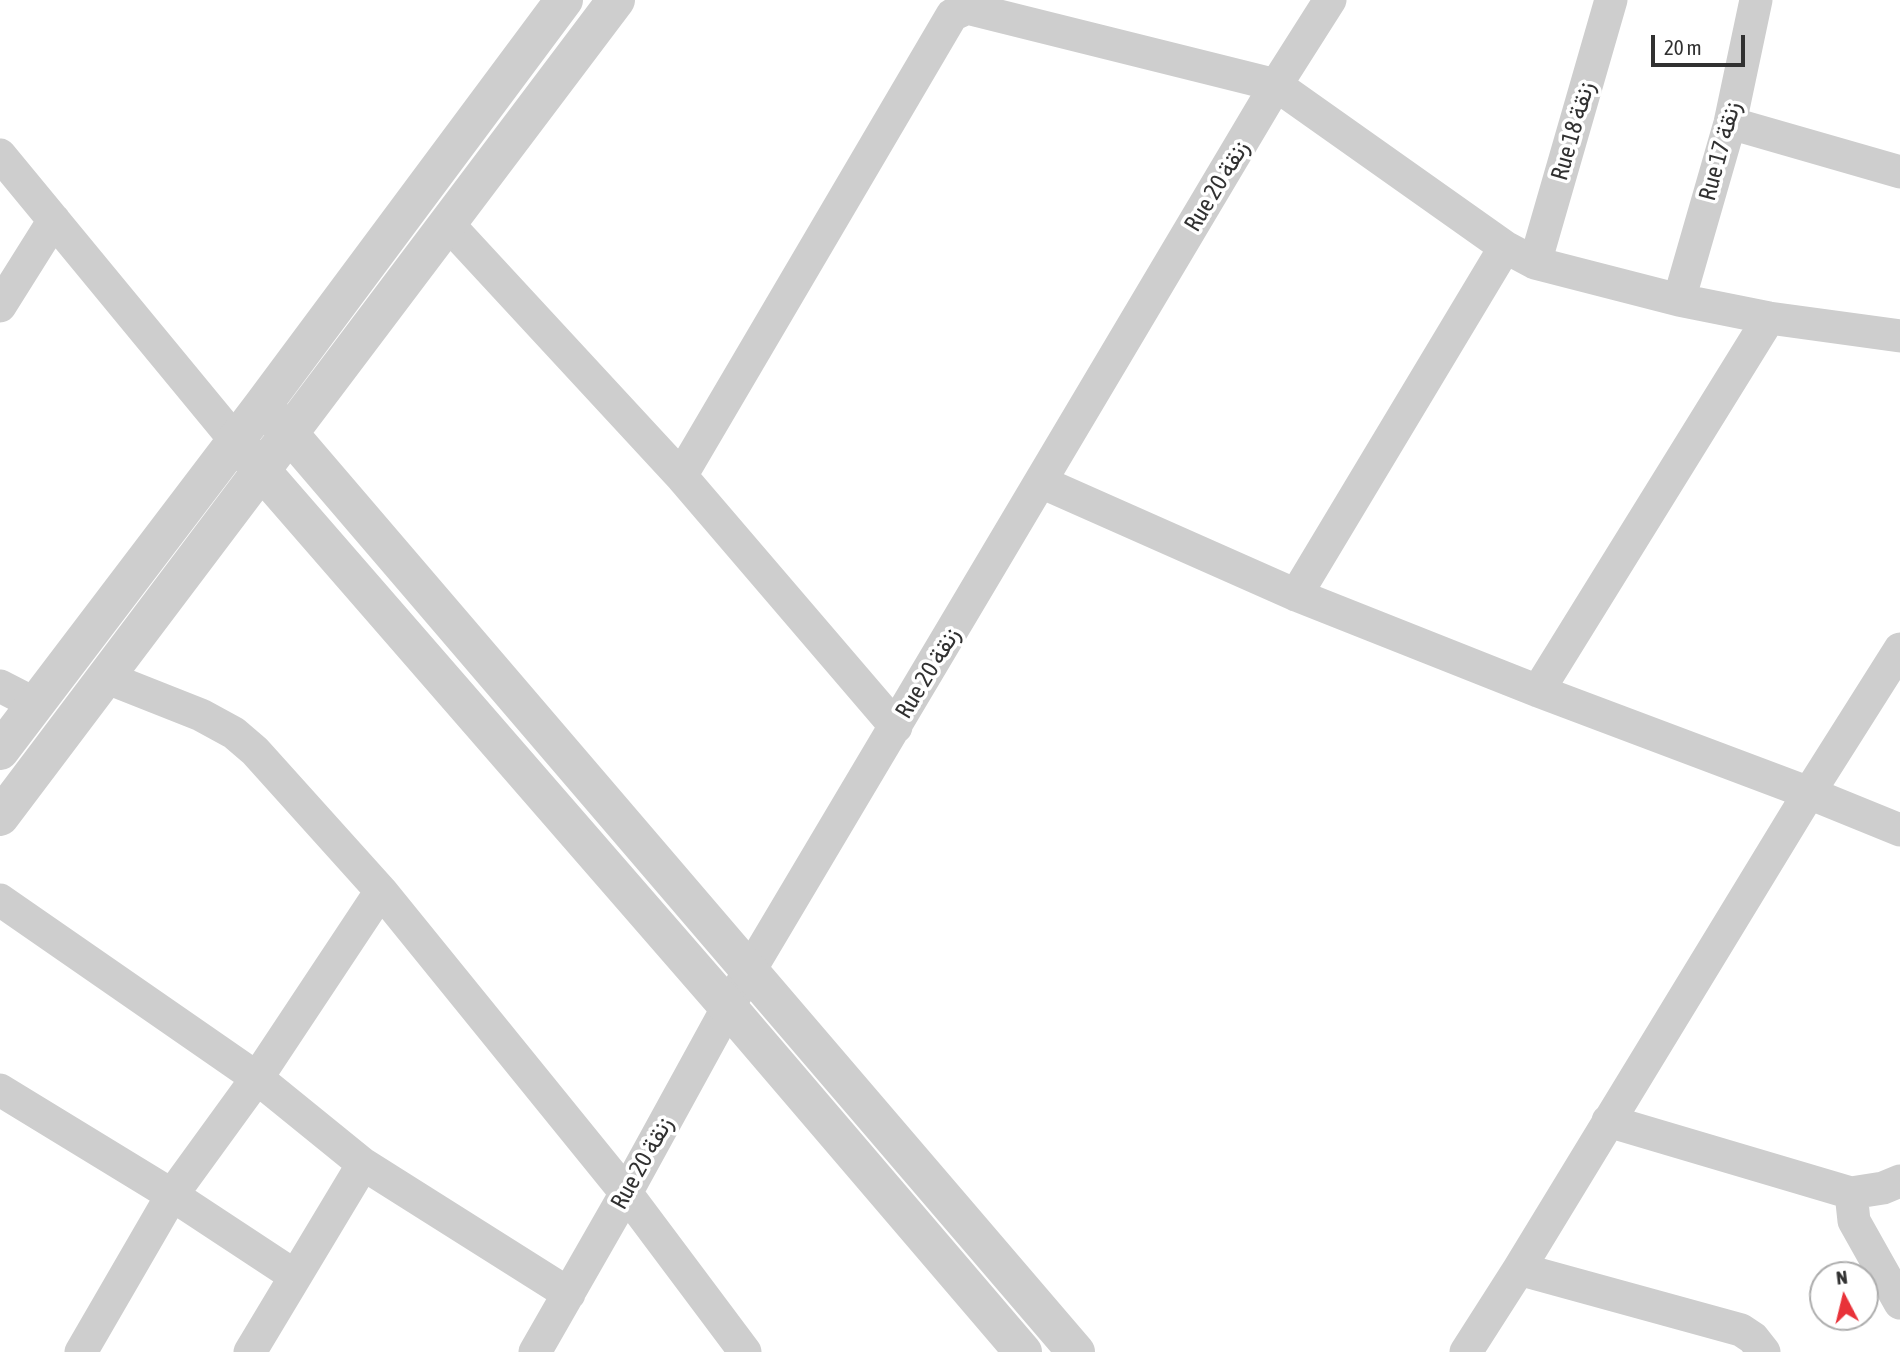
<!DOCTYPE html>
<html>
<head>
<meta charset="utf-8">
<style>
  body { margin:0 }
  #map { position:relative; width:1900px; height:1352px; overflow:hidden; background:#fff; font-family:"Asap Condensed",sans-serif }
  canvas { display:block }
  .north { position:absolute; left:1809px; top:1261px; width:70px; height:70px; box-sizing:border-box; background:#fff; border:2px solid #adadad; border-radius:50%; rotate:353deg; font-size:19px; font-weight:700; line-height:28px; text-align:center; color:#313131 }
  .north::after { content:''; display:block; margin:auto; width:24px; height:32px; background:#e83239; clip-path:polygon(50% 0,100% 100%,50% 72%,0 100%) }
  .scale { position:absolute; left:1651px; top:35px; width:94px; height:32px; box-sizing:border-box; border:4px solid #313131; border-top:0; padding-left:9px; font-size:21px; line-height:24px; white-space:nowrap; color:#313131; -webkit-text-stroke:5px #fff; paint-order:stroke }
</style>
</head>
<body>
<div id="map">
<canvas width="1900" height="1352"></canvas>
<div class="north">N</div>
<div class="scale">20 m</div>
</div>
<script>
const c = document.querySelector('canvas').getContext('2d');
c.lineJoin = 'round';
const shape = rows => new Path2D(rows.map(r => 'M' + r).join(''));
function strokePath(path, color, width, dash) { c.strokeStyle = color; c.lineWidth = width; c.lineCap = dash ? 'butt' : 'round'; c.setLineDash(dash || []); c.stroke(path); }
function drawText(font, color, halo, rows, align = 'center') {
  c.font = font + ' "Asap Condensed",Vazirmatn,sans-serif'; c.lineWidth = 7; c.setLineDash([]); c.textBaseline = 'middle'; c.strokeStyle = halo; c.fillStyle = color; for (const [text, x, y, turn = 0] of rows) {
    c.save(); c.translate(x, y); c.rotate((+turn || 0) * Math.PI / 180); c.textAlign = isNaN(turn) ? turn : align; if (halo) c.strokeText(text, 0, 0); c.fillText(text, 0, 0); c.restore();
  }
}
const minor = shape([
  [1730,123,1900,172],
  [0,155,235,440],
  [447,223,681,476,896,727],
  [1535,263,1611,0],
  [1679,300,1730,123,1756,0],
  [0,306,54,220],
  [681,476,952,15,967,8,1276,85,1505,247,1535,263,1679,300,1769,318,1900,336],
  [1041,482,1296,595,1538,691,1809,793,1900,830],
  [1296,595,1505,247],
  [105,677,201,715,234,733,255,751,381,891,626,1193,745,1352],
  [0,686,35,704],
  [1538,691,1769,318],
  [0,900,257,1078,363,1164,569,1294],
  [0,1090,172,1195,295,1276],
  [1608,1121,1851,1193,1883,1188,1900,1181],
  [1851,1193,1854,1221,1900,1303],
  [1519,1269,1741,1330,1753,1338,1764,1352],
  [81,1352,172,1195,257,1078,381,891],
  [250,1352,363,1164],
  [535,1352,626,1193,728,1007,1276,85,1330,0],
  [1466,1352,1519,1269,1809,793,1900,649]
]);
const tertiary = shape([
  [262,406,289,433,1076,1352],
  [235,440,728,1007,1023,1352],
  [0,751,262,406,564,0],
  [0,817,616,0]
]);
const streetNames = [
  ["Rue 18 زنقة",1573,131,-74],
  ["Rue 17 زنقة",1720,151,-75],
  ["Rue 20 زنقة",1217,186,-59],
  ["Rue 20 زنقة",928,673,-59],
  ["Rue 20 زنقة",642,1163,-61]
];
strokePath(minor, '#cecece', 33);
strokePath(tertiary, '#cecece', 38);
drawText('24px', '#313131', '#fff', streetNames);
</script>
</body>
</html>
